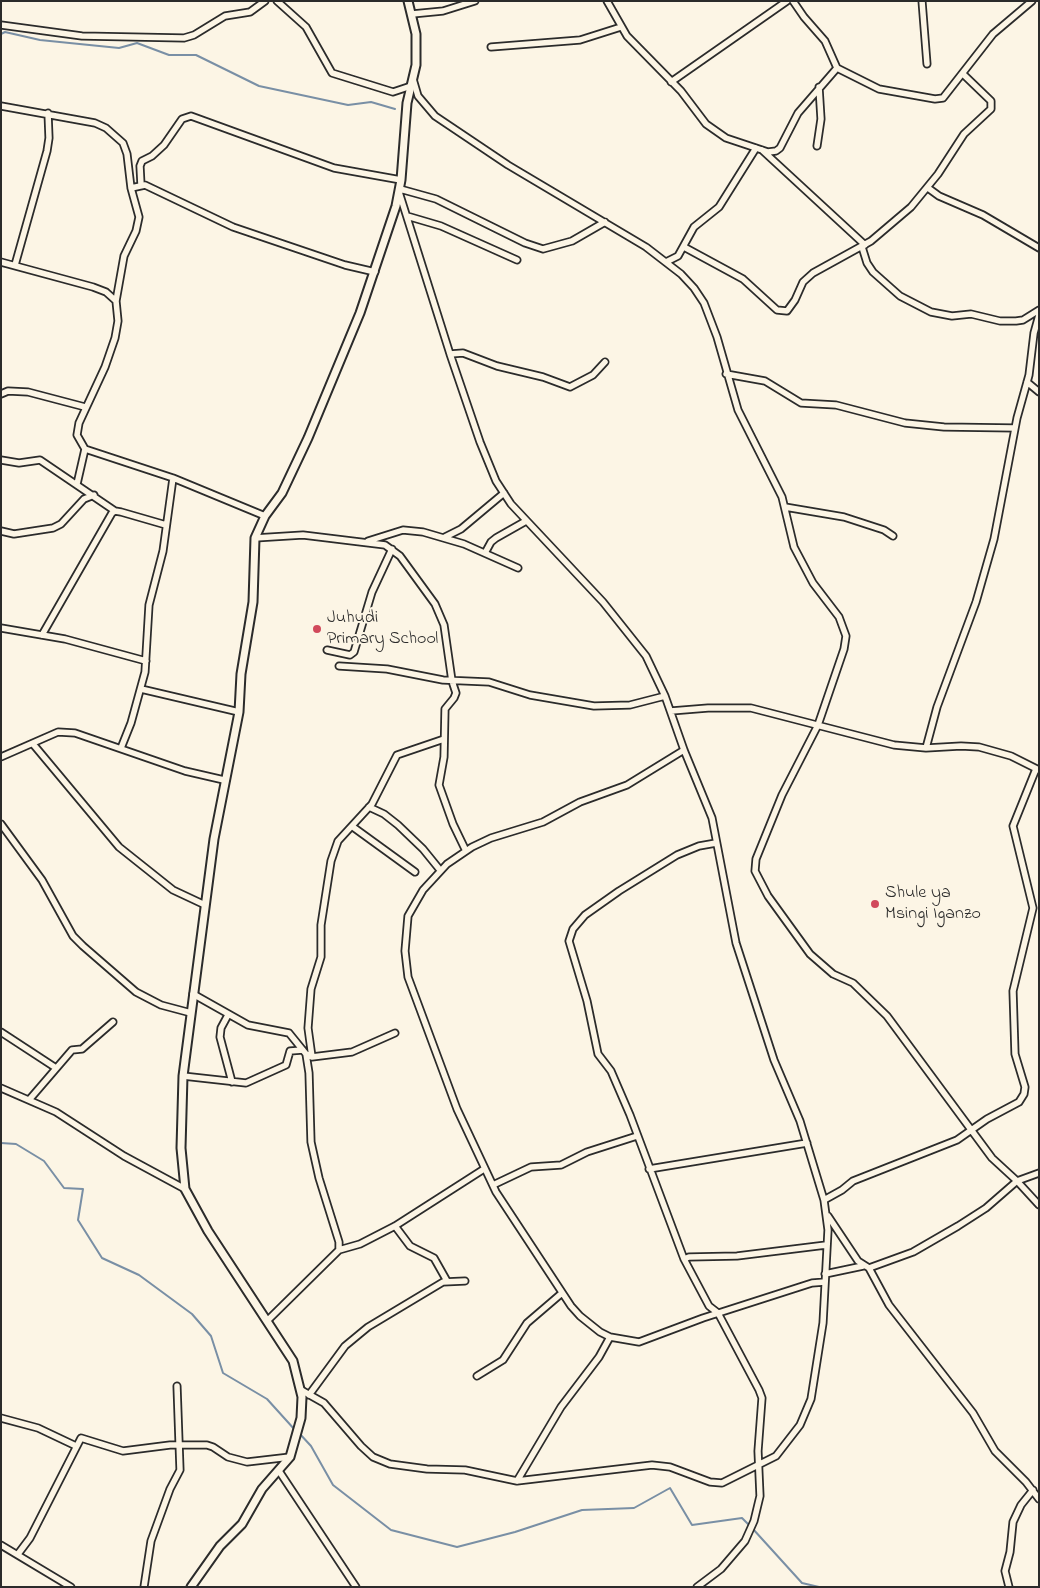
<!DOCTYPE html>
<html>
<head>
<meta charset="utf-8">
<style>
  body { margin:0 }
  #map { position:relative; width:1040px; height:1588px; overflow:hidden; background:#fcf5e5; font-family:"Indie Flower",sans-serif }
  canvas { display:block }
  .frame { position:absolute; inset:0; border:2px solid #2b2b2b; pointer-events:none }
</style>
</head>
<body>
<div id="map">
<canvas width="1040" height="1588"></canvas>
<div class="frame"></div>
</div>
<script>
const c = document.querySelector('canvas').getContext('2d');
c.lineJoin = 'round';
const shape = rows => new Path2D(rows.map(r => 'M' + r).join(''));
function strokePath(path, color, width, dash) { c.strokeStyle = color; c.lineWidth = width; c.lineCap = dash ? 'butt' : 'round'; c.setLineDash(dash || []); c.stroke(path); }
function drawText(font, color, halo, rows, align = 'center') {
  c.font = font + ' "Indie Flower",sans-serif'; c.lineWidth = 4; c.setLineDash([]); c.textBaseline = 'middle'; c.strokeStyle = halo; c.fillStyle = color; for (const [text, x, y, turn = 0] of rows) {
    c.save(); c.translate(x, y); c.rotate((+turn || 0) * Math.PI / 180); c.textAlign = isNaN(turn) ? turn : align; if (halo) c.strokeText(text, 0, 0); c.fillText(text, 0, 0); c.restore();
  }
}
const stream = shape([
  [1,34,5,32,40,40,119,48,137,43,169,55,196,55,259,86,348,105,371,102,395,109],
  [1,1143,16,1144,44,1161,64,1188,83,1189,78,1220,102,1258,139,1275,192,1314,211,1336,223,1373,267,1399,295,1430],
  [299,1433,311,1446,333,1485,391,1530,457,1547,515,1532,582,1510,634,1508,670,1488,692,1525,742,1518,750,1526],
  [753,1529,802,1583,819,1587]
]);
const minor = shape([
  [277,1,306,27,332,73,393,92,411,86],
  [607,1,627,36,681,91,706,124,726,138,768,152,776,151,780,148,798,113,837,68],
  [793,1,804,17,825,41,837,68,879,89,935,99,943,98,993,34,1032,1],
  [922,1,927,64],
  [412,14,443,11,475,1],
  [1,25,82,36,184,38,194,35,225,16,250,12,265,1],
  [491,47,580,40,621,27],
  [413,79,418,96,435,116,508,165,646,247,681,274,694,288,704,303,717,337,738,410,782,497,794,547,813,583,839,617,846,636,844,649,818,725,782,795,756,859,755,871,768,896,810,954,833,974,853,983,887,1016,992,1158,1017,1181,1039,1173],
  [671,82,787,1],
  [1,106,95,123,106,128,123,143,127,154,131,188,139,217,136,231,124,256,116,301],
  [817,146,821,119,819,87],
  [762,150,865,245],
  [141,185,140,166,142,161,152,156,164,145,182,119,191,116,334,168,401,180],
  [131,188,145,185,233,227,345,265,375,272],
  [928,188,939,196,983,215,1039,248],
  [400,189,436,199,525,243,543,249,572,241,605,222],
  [407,216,441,226,517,260],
  [684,247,743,279,777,310,787,311,795,300,803,282,813,273,871,241,911,207,938,174,964,134,991,109,991,101,963,74],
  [862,247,867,263,873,272,900,296,931,312,952,316,971,314,1000,321,1016,321,1023,320,1039,310],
  [1,262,93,287,106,292,116,301,118,321,115,338,105,367,79,423,77,435,85,449,173,478,265,516],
  [666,262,678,256,694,227,719,207,756,148],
  [15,265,47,151,49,138,48,113],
  [450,354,463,353,497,366,543,377,570,387,593,375,605,362],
  [726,374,765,381,801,403,836,405,905,423,944,427,1015,428],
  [1027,382,1039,392],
  [1,394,8,391,28,392,85,407],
  [1,460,19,463,40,460,115,511],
  [77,484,85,449],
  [785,507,844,517,884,530,893,536],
  [1,531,14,534,53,528,61,524,84,499,94,495],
  [445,537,461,529,504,493],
  [255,538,303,535,385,545,400,556,435,604,444,625,452,681,456,693,454,698,445,709,444,757,439,785,453,824,466,851],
  [368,541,403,530,423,532,464,544,518,568],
  [485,553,491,542,496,538,526,521],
  [1,628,65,639,146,661],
  [42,635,112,513,115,511,121,512,166,525],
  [327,650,350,655,354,652,372,592,392,549],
  [339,666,387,669,443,680,489,682,530,695,594,706,630,705,665,696],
  [141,689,239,712],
  [671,711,708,708,751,708,894,745,926,748,961,746,979,747,1011,756,1039,770],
  [33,744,119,847,173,890,205,905],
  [121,748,131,723,145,672,149,605,163,551,173,478],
  [926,748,937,707,976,602,994,539,1017,418,1029,375,1034,333,1039,315],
  [684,750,627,785,580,802,543,822,491,838,472,847,447,864,423,890,408,916,405,951,408,977,457,1109,496,1192,571,1306,580,1316,600,1332,610,1337,639,1342,703,1318,812,1283,825,1282],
  [1,757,58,732,75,733,185,771,224,780],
  [369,807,384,814,398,825,423,849,440,870],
  [1,824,42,880,73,936,83,946,136,992,161,1005,191,1013],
  [353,827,415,872],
  [716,843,699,846,677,855,619,891,585,915,573,929,569,941,587,1001,598,1054,611,1071,630,1115,684,1259,709,1306,718,1313],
  [193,994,248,1025,289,1033,306,1054,312,1057,352,1052,395,1033],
  [228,1015,221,1028,220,1037,232,1082],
  [1,1032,56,1068],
  [312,1057,308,1028,311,989,321,957,321,925,331,861,338,841,372,804,397,755,444,739],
  [183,1076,246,1083,286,1065,290,1051,303,1050],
  [1,1088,56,1112,124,1156,185,1189],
  [29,1100,72,1050,82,1049,113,1022],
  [649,1169,807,1143],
  [493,1185,531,1167,561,1165,587,1152,637,1136],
  [824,1200,842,1190,853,1181,957,1140,987,1119,1019,1102,1024,1094,1025,1087,1015,1054,1013,991,1033,908,1013,826,1036,769],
  [828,1216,858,1261,869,1268,913,1252,958,1226,986,1208,1017,1181,1039,1205],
  [395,1226,410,1246,434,1258,447,1281],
  [339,1250,360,1244,395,1226,484,1169],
  [684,1259,689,1257,737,1256,826,1245],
  [869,1268,889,1305,973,1413,995,1451,1026,1482,1039,1499],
  [825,1274,863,1266],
  [267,1321,339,1250,339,1242,319,1178,311,1142,309,1073,306,1054],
  [477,1376,503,1360,527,1323,562,1293],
  [301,1390,324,1403,361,1446,373,1457,390,1464,427,1469,465,1470,517,1481,652,1465,670,1467,710,1482,722,1483,776,1456,800,1425,811,1399,823,1323,828,1230,824,1200,800,1121,774,1060,736,943,712,818,684,750,665,696,646,656,603,602,511,504,496,481,480,442,450,354,399,192],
  [309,1395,345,1346,368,1327,443,1282,465,1281],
  [1,1418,38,1428,76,1446],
  [279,1471,356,1587],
  [517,1481,561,1407,599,1357,610,1337],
  [1,1545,71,1587],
  [18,1554,30,1538,81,1438,123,1451,170,1445,207,1445,213,1447,228,1457,247,1462,290,1457],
  [144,1587,151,1541,170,1489,180,1470,177,1386],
  [697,1587,721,1569,745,1541,754,1521,760,1496,758,1451,762,1398,759,1390,718,1313],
  [1009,1587,1005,1571,1010,1552,1013,1522,1021,1505,1033,1490]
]);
const tertiary = shape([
  [191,1587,220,1546,242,1524,262,1489,290,1457,301,1418,302,1397,293,1361,208,1231,185,1189,181,1148,183,1076,214,839,239,712,241,674,253,602,255,538,265,516,282,493,308,438,360,313,396,206,401,180,407,103,416,65,416,34,408,1]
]);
const markers = [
  [317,629,5,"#d1495b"],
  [875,904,5,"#d1495b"]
];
const poiNames = [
  ["Juhudi",327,619],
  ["Primary School",327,640],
  ["Shule ya",885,894],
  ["Msingi Iganzo",885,915]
];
strokePath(stream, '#798fa5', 2);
strokePath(minor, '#2b2b2b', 9);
strokePath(tertiary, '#2b2b2b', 11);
strokePath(minor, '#fcf5e5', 5.5);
strokePath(tertiary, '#fcf5e5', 7);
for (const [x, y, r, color] of markers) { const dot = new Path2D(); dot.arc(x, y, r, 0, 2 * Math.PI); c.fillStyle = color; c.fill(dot); strokePath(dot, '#fcf5e5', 2); }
drawText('18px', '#2b2b2b', '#fcf5e5', poiNames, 'left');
</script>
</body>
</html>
